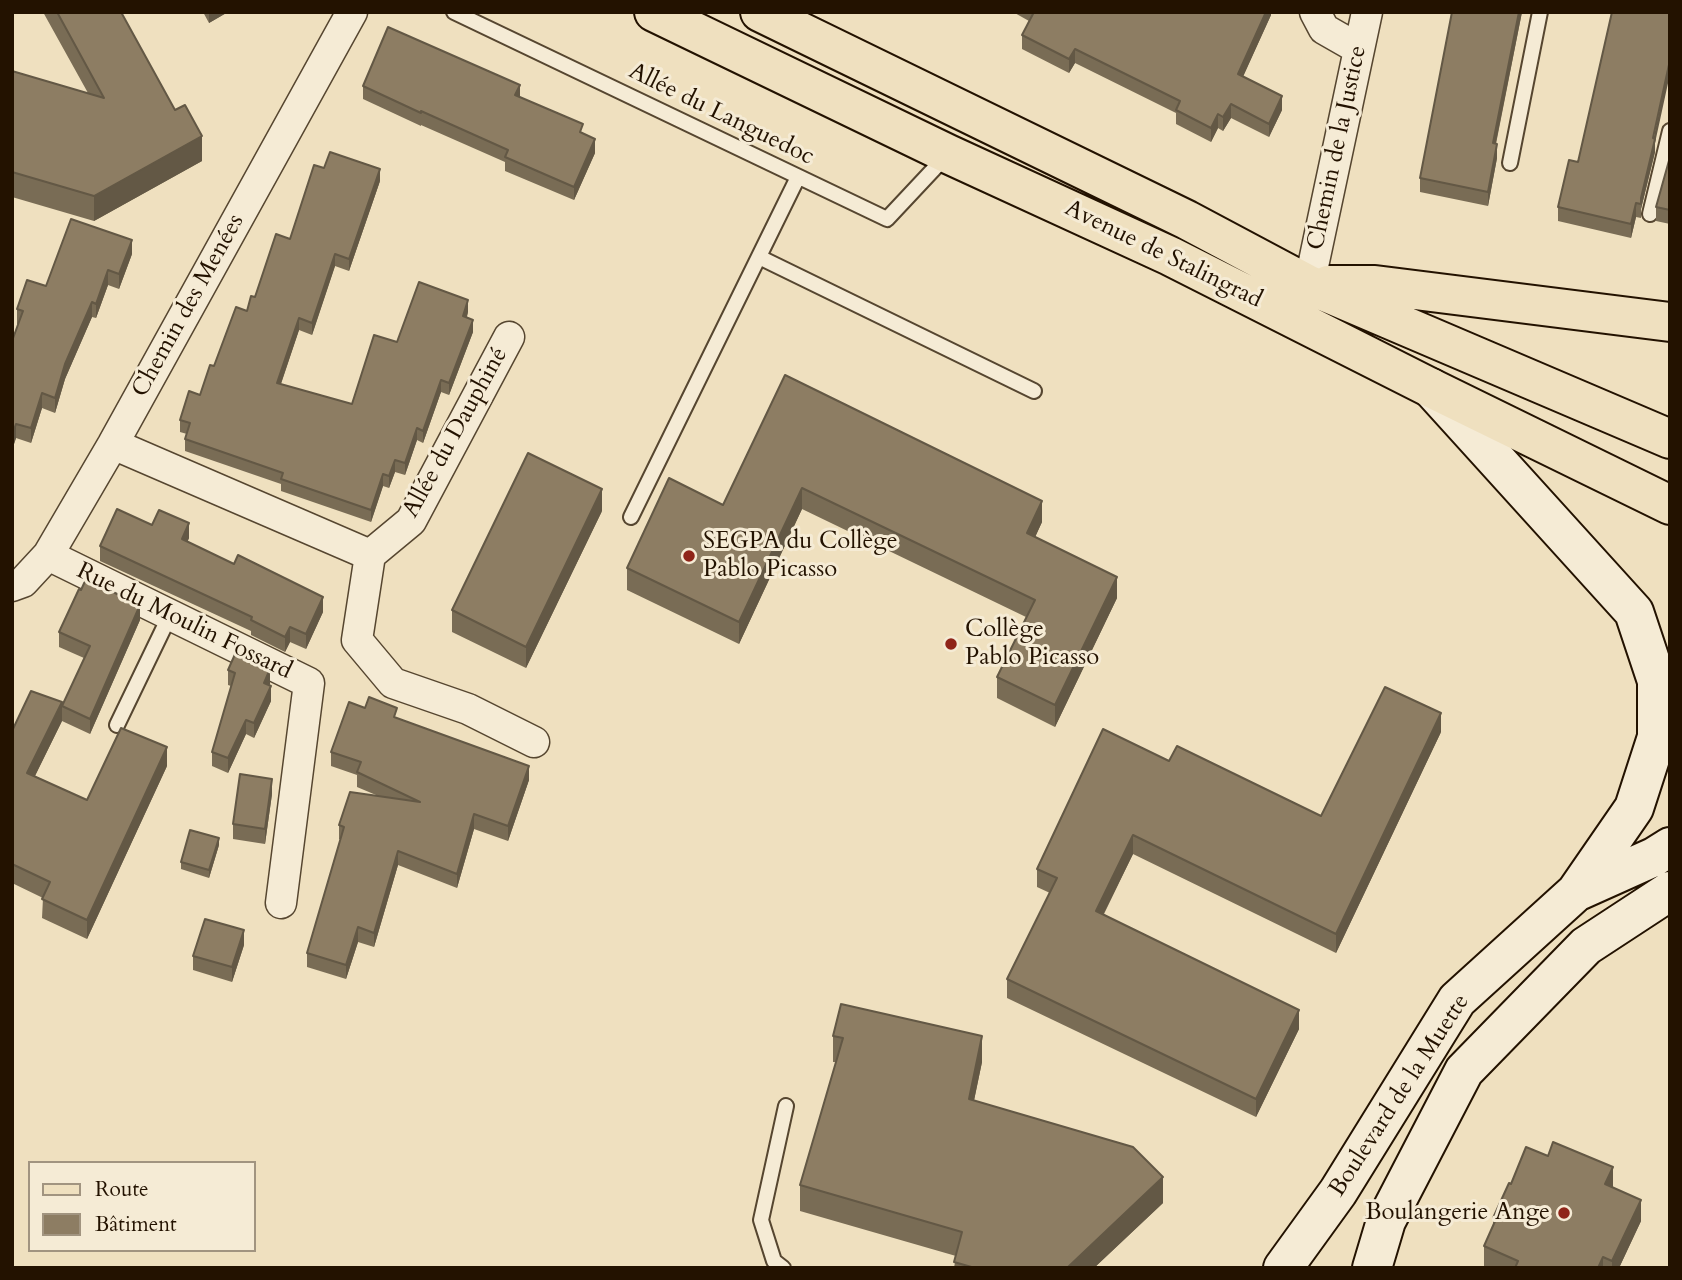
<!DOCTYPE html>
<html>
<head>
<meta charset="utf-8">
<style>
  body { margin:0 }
  #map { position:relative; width:1682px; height:1280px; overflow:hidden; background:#efe0bf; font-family:Cardo,serif }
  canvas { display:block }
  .frame { position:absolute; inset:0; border:14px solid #231200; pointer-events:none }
  .legend { position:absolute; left:28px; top:1161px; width:228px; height:91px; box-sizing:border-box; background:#f5ebd5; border:2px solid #a19480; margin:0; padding:9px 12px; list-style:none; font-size:21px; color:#231200 }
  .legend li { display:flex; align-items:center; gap:14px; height:35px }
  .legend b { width:35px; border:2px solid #a19480 }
</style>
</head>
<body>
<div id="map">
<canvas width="1682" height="1280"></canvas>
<div class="frame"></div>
<ul class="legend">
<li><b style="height:9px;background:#efe0bf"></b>Route</li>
<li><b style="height:19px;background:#8d7d63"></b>Bâtiment</li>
</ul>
</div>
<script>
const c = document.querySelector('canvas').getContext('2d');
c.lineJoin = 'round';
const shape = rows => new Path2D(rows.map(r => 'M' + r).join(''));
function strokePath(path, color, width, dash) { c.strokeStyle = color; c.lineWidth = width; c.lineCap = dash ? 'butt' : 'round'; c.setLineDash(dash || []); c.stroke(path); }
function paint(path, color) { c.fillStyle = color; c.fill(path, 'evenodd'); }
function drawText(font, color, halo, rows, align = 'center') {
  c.font = font + ' Cardo,serif'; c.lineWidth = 6; c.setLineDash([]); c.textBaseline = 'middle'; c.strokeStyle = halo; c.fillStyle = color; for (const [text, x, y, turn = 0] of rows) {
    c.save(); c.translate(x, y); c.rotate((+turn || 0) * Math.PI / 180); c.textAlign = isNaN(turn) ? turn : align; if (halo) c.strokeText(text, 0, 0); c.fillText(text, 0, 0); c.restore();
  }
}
const service = shape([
  [454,12,887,219,947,155],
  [1510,163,1540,12],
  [1650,214,1670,131],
  [759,257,1034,391],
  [631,517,798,177],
  [117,725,170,615],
  [783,1268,774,1261,761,1220,786,1106]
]);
const minor = shape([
  [1315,12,1324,29,1359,49],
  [1309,285,1367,12],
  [113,444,370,555,357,640,393,683,468,709,534,742],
  [48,555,309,683,281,903],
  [370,555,411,521,509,337],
  [12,586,23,582,48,555,113,444,352,12]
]);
const secondary = shape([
  [1431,388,1634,612,1657,681,1657,737,1634,808,1576,892],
  [1283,1268,1338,1192,1457,1000,1576,892,1654,857,1670,847],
  [1372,1268,1386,1221,1464,1071,1586,946,1670,891]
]);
const primary = shape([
  [654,12,948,154,1170,256,1431,388,1670,505],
  [760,12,1187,220,1309,285,1670,439],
  [1328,285,1375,285,1670,322]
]);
const wall = shape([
  [43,12,121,12,202,161,94,221,12,197,12,71,88,93],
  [203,12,228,12,209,23],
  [1013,12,1271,12,1271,15,1243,76,1282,110,1269,137,1231,118,1223,131,1218,128,1211,142,1176,124,1176,113,1075,63,1069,73,1022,49,1022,35,1029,21],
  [1452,12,1522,12,1496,144,1497,158,1488,206,1420,192,1420,178],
  [363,86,520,97,583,133,595,153,574,200,505,171,505,162,421,125,421,126,363,99],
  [1655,143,1655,152,1641,209,1641,218,1636,217,1631,238,1558,221,1558,207,1578,162],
  [1670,157,1670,224,1656,221,1656,207],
  [380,181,349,271,335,266,312,335,299,330,281,384,352,404,397,342,468,312,467,317,473,332,449,395,441,392,423,443,417,440,405,475,395,472,389,488,383,486,371,522,281,491,281,484,185,451,185,439,187,434,180,432,180,420,200,395,214,366,290,239],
  [132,254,119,289,108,285,96,318,92,317,65,379,55,413,42,408,31,443,16,438,12,450,18,324,17,324,17,309,46,286],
  [785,375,1042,522,1035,537,1117,598,1055,727,997,698,997,677,1026,617,802,509,739,644,627,590,627,568,723,505],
  [602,511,526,668,452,632,452,610],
  [152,525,189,538,187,542,323,612,306,649,290,642,285,652,251,635,251,631,100,561,100,546],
  [140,620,90,734,62,721,62,706,84,658,59,647,59,632],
  [228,670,270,684,269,685,271,701,254,738,246,734,228,773,212,766,212,752,231,686,228,685],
  [397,718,529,780,508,841,474,829,457,888,398,865,374,947,358,942,346,979,307,967,307,953,341,840,339,839,339,825,376,795,357,787,357,775,331,766,331,752],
  [62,721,35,776,87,800,167,766,87,939,42,918,43,898,12,883,12,731],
  [1441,732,1336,953,1133,854,1104,914,1299,1029,1256,1117,1007,998,1007,979,1050,893,1037,887,1037,869,1169,761,1321,816],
  [272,794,265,844,233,839,233,824],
  [219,845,209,878,181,869,181,862],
  [244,945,232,982,193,970,193,956],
  [833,1036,982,1062,974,1100,1163,1203,1094,1268,954,1268,956,1256,800,1211,800,1185,836,1062,833,1062],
  [1511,1184,1613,1188,1641,1221,1619,1268,1484,1267,1484,1246,1493,1227,1493,1218]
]);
const shadedWall = shape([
  [209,12,228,12,209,23],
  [1266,12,1271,12,1271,15,1238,88,1238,74],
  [1519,12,1522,12,1493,157,1493,143],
  [1075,49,1075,63,1069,73,1069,59],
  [1670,60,1670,74,1655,143,1655,152,1641,209,1641,198],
  [520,85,520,98,515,95],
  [1282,96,1282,110,1269,137,1269,124],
  [1231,104,1231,118,1223,131,1223,117],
  [1218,114,1218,128,1211,142,1211,128],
  [202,136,202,161,94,221,94,196],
  [595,139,595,153,574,200,574,187],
  [1497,144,1497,158,1488,206,1488,192],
  [380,169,380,181,349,271,349,259],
  [1636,203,1636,217,1631,238,1631,224],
  [132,240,132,254,119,289,119,274],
  [335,254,335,266,312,335,312,323],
  [108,270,108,285,96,318,96,304],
  [468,300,468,312,463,328,463,316],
  [92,302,92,317,65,379,55,413,55,398,65,364],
  [299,318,299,330,277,395,277,383],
  [473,320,473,332,449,395,449,383],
  [441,380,441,392,423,443,423,431],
  [42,393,42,408,31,443,31,428],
  [16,424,16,438,12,450,12,435],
  [417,428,417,440,405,475,405,463],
  [395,460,395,472,389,488,389,476],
  [383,474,383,486,371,522,371,510],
  [802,488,802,509,739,644,739,622],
  [602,489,602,511,526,668,526,647],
  [1042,501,1042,522,1027,555,1027,533],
  [189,523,189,538,182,554,182,539],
  [1117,577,1117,598,1055,727,1055,705],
  [323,597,323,612,306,649,306,634],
  [140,605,140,620,90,734,90,719],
  [290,627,290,642,285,652,285,637],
  [270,669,270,684,264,697,264,683],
  [271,686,271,701,254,738,254,723],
  [62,702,62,721,27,792,27,773],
  [1441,713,1441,732,1336,953,1336,934],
  [246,720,246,734,228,773,228,758],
  [167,747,167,766,87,939,87,920],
  [529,766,529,780,508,841,508,826],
  [272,779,272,794,265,844,265,829],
  [474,814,474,829,457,888,457,874],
  [1133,835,1133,854,1096,929,1096,911],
  [219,838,219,845,209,878,209,870],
  [398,851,398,865,374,947,374,933],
  [358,927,358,942,346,979,346,965],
  [244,930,244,945,232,982,232,967],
  [1299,1010,1299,1029,1256,1117,1256,1099],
  [982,1036,982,1062,969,1125,969,1099],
  [1613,1167,1613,1189,1605,1184],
  [1163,1177,1163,1203,1094,1268,1067,1268],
  [1641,1200,1641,1221,1619,1268,1612,1268,1612,1261],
  [1603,1257,1603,1268,1598,1268]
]);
const building = shape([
  [57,12,121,12,175,110,185,105,202,136,94,196,12,172,12,71,104,98,57,12],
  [1034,12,1266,12,1238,74,1282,96,1269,124,1231,104,1223,117,1218,114,1211,128,1176,110,1180,101,1075,49,1069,59,1022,35,1034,12],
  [1452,12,1519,12,1493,143,1497,144,1488,192,1420,178,1452,12],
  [1612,12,1670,13,1670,60,1653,138,1655,139,1641,198,1641,204,1636,203,1631,224,1558,207,1569,160,1578,162,1612,12],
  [388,27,520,85,515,95,583,124,580,132,595,139,574,187,505,157,508,150,421,111,421,113,363,86,388,27],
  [330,152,380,169,349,259,335,254,312,323,299,318,277,383,352,404,374,335,397,342,419,282,468,300,463,316,473,320,449,383,441,380,423,431,417,428,405,463,395,460,389,476,383,474,371,510,281,479,283,473,185,439,190,423,180,420,189,391,200,395,210,365,214,366,236,307,247,311,251,296,255,297,276,234,290,239,314,165,324,168,330,152],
  [1670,157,1670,210,1656,207,1670,157],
  [71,219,132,240,119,274,108,270,96,304,92,302,65,364,55,398,42,393,31,428,16,424,12,435,12,341,23,311,17,309,27,280,46,286,71,219],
  [785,375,1042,501,1027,533,1117,577,1055,705,997,677,1035,600,802,488,739,622,627,568,669,478,723,505,785,375],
  [528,453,602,489,526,647,452,610,528,453],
  [117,509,152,525,159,510,189,523,182,539,234,564,238,555,323,597,306,634,290,627,285,637,251,620,252,617,100,546,117,509],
  [86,579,140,605,90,719,62,706,90,646,59,632,79,589,81,590,86,579],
  [236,652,270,669,264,683,271,686,254,723,246,720,228,758,212,752,235,673,228,670,236,652],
  [1385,687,1441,713,1336,934,1133,835,1096,911,1299,1010,1256,1099,1007,979,1057,878,1037,869,1103,729,1169,761,1177,746,1321,816,1385,687],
  [31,691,62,702,27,773,87,800,121,728,167,747,87,920,42,899,50,882,12,864,12,731,31,691],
  [369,697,397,708,394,717,529,766,508,826,474,814,457,874,398,851,374,933,358,927,346,965,307,953,344,827,339,825,350,792,420,802,357,772,361,762,331,752,349,702,365,708,369,697],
  [240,774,272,779,265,829,233,824,240,774],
  [190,830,219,838,209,870,181,862,190,830],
  [205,919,244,930,232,967,193,956,205,919],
  [841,1004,982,1036,969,1099,1133,1147,1163,1177,1067,1268,975,1268,954,1262,962,1232,800,1185,843,1038,833,1036,841,1004],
  [1553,1142,1613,1167,1605,1184,1641,1200,1612,1261,1603,1257,1598,1268,1515,1268,1518,1261,1484,1246,1496,1219,1493,1218,1509,1183,1511,1184,1526,1147,1548,1156,1553,1142]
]);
const markers = [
  [689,556,7,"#8f2418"],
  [951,644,7,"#8f2418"],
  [1564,1213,7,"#8f2418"]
];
const streetNames = [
  ["Allée du Languedoc",721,115,26],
  ["Chemin de la Justice",1338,148,-78],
  ["Avenue de Stalingrad",1163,255,26],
  ["Chemin des Menées",189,306,-61],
  ["Allée du Dauphiné",456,433,-61],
  ["Rue du Moulin Fossard",184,622,26],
  ["Boulevard de la Muette",1400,1096,-57]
];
const poiNames = [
  ["SEGPA du Collège",703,542],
  ["Pablo Picasso",703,570],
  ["Collège",965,630],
  ["Pablo Picasso",965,658],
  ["Boulangerie Ange",1550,1213,"right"]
];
strokePath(service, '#564630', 18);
strokePath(minor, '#564630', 33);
strokePath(secondary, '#231200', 42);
strokePath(primary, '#231200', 42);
strokePath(service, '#f5ebd5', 14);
strokePath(minor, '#f5ebd5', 30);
strokePath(secondary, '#f5ebd5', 38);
strokePath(primary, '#efe0bf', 38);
paint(wall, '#796c55');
paint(shadedWall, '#635845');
paint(building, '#8d7d63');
strokePath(building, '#635845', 2);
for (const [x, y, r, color] of markers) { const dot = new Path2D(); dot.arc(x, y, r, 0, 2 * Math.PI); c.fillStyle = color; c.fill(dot); strokePath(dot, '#f5ebd5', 2.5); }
drawText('24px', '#231200', '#f5ebd5', streetNames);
drawText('24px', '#231200', '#f5ebd5', poiNames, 'left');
</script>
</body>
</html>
